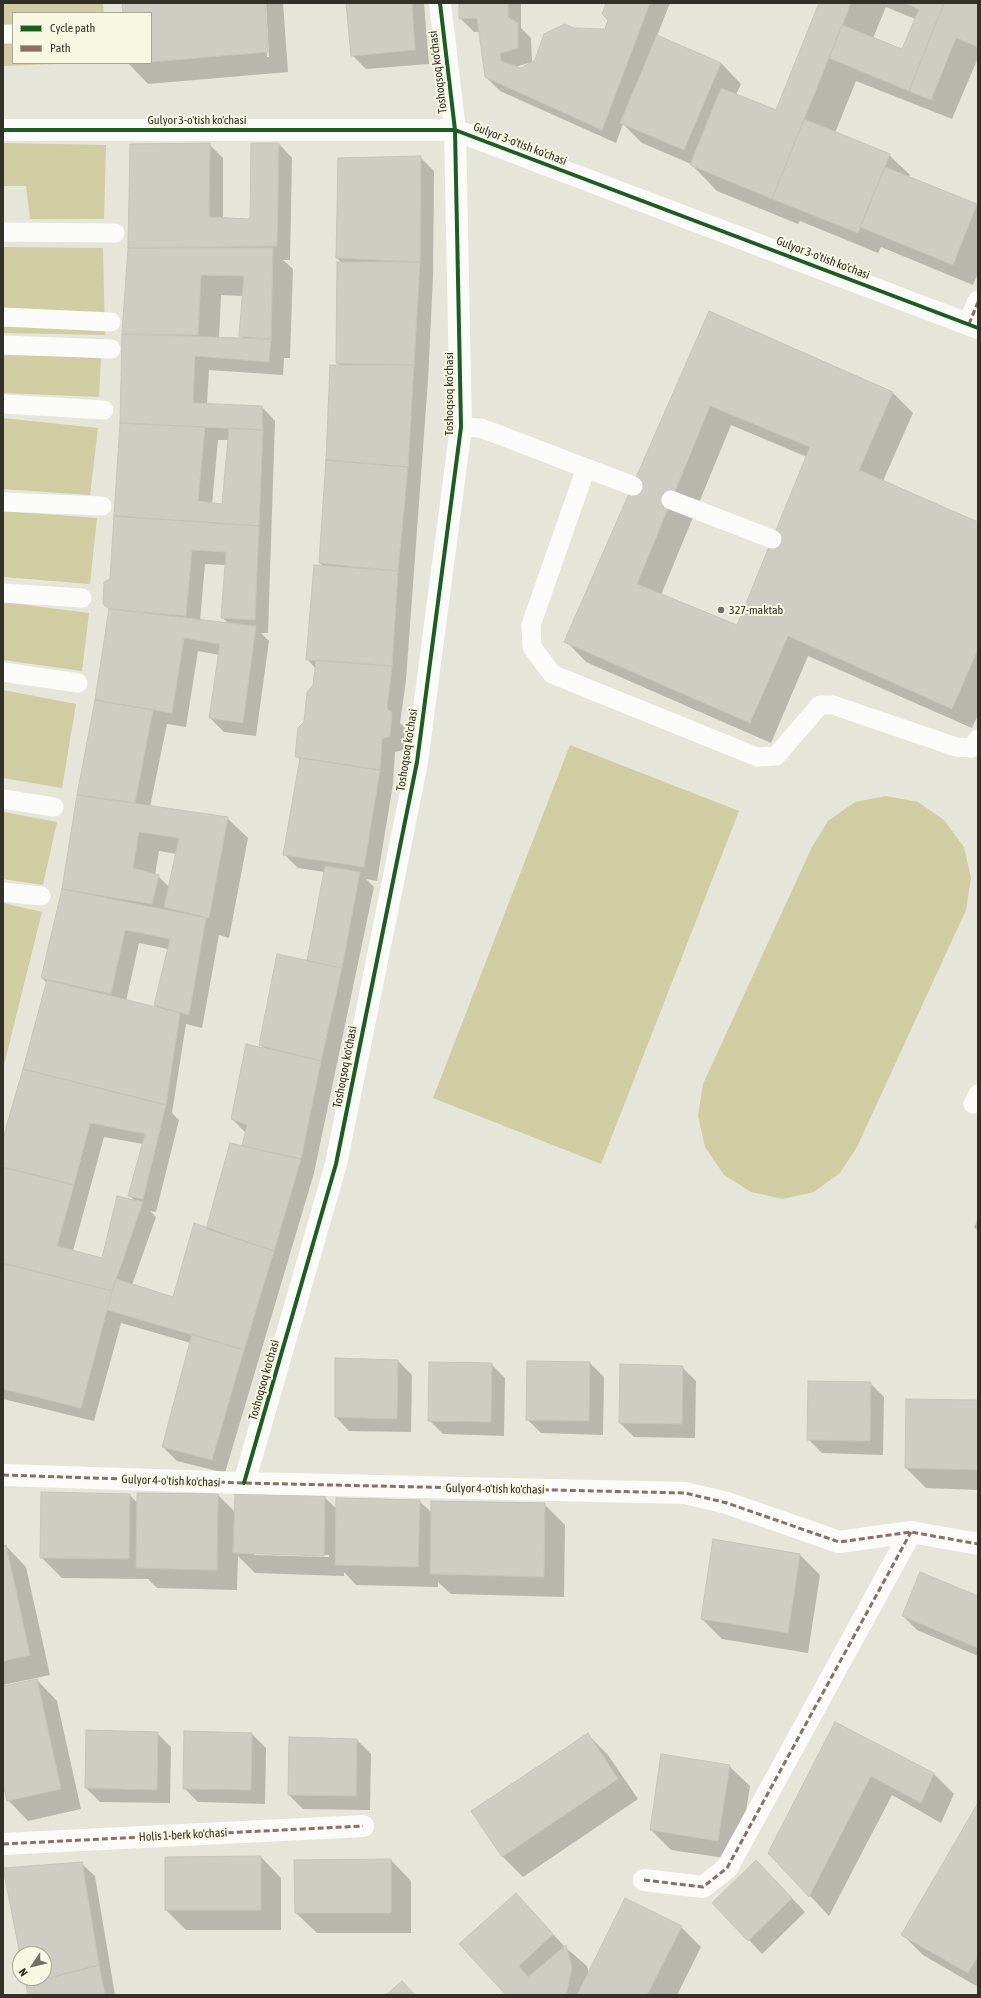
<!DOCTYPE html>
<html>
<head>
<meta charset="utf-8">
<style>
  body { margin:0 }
  #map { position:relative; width:981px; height:1998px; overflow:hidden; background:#e6e5d9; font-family:"Asap Condensed",sans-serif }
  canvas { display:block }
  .frame { position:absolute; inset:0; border:4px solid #313129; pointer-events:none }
  .legend { position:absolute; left:12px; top:12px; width:140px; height:52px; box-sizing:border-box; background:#f8f7e2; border:1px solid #a8a898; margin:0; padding:5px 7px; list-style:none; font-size:12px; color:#313129 }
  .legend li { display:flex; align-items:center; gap:8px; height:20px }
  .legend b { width:20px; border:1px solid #a8a898 }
  .north { position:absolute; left:12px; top:1946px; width:40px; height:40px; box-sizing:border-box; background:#f8f7e2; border:1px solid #a8a898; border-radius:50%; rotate:235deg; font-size:11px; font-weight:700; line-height:16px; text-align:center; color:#313129 }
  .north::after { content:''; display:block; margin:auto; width:14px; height:18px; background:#707067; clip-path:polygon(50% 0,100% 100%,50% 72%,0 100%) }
</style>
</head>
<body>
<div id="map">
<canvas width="981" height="1998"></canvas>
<div class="frame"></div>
<ul class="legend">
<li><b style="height:5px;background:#1b5e20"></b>Cycle path</li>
<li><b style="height:5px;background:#8d6e63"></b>Path</li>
</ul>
<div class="north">N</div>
</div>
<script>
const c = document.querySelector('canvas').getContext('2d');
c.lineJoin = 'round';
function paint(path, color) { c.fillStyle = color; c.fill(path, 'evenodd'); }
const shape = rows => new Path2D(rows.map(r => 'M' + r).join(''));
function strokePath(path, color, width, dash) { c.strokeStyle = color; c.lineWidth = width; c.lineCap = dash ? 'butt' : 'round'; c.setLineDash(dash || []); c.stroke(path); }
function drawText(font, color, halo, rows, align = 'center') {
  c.font = font + ' "Asap Condensed",sans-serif'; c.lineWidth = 4; c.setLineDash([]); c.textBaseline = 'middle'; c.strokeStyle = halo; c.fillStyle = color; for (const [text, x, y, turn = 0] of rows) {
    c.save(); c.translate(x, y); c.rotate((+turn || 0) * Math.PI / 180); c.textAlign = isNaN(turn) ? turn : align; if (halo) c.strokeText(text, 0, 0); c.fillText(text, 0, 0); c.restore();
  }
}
const green = shape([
  [3,3,103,3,104,13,13,13,13,63,81,63,3,66],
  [4,143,106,145,104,219,30,219,26,186,3,186],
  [3,247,103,248,105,335,3,333],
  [3,355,101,357,99,397,3,393],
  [3,418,98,428,90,495,3,489],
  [3,511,97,518,90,584,3,577],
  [3,602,89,613,82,671,3,660],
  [3,690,76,704,62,788,3,778],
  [570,745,739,811,601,1164,433,1098],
  [886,796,918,802,944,820,964,847,971,878,966,910,857,1147,840,1173,814,1192,783,1199,751,1192,724,1175,705,1147,698,1116,703,1084,812,847,828,821,855,802],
  [3,812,57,822,43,885,3,879],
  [3,903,42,912,3,1069]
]);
const shadow = shape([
  [123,3,264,3,267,57,269,57,266,3,283,3,288,72,148,84,128,63,151,63,151,13,124,13],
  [347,3,424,3,429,64,366,69,352,55],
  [460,3,521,3,521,28,531,38,532,62,515,67,521,69,535,61,574,29,605,30,609,20,607,3,670,3,657,36,721,63,741,84,736,95,776,111,820,3,978,3,978,58,952,119,856,81,835,133,889,155,910,175,909,177,978,206,978,273,973,285,881,247,878,253,800,221,798,224,717,191,691,164,642,143,623,124,616,143,500,91,486,77,480,32,474,32,460,18],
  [886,7,915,19,903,50,873,38],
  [209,144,223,158,223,219,251,220,279,144,292,158,290,260,283,260,293,269,290,358,284,358,283,375,209,370,207,404,262,407,275,421,268,633,261,633,269,641,256,736,224,732,210,718,220,655,198,651,186,727,167,724,150,807,227,818,248,838,229,938,219,935,202,1028,186,1024,172,1113,179,1120,156,1212,150,1211,156,1217,132,1285,173,1299,207,1229,243,1147,246,1133,232,1119,265,1049,260,1044,308,961,324,872,298,868,284,854,301,761,296,756,314,686,316,669,307,659,324,567,320,563,331,366,341,366,337,363,342,263,337,258,420,157,434,171,433,277,428,380,406,680,400,723,405,728,404,750,395,752,393,784,377,881,366,879,374,887,314,1173,225,1473,177,1461,163,1447,191,1343,121,1323,94,1421,3,1399,3,1142,47,983,42,978,63,890,96,700,110,609,104,603,111,580,121,423,123,334,129,248,131,145],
  [221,295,244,296,240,335,244,339,219,338],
  [218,440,229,440,223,505,212,504],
  [205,564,226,565,222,617,229,624,200,621],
  [159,851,176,854,169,887,158,876,155,875],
  [139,943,168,949,155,1005,159,1009,126,1001],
  [104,1137,143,1144,129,1195,135,1201,103,1259,73,1251],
  [709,313,893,393,913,413,883,481,978,523,978,715,972,728,808,656,771,743,586,662,566,641],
  [731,425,807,457,738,627,661,595],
  [978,1219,978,1231,974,1227],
  [398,1361,412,1375,411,1432,349,1431,336,1417],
  [590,1363,604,1377,603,1435,541,1433,527,1419],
  [491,1364,505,1378,504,1436,443,1434,429,1420],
  [682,1367,696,1381,695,1438,634,1437,620,1423],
  [870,1383,884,1397,883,1455,822,1453,808,1439],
  [978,1401,978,1490,926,1488,906,1468],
  [130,1495,138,1504,218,1495,235,1512,324,1497,337,1509,419,1501,432,1513,544,1504,565,1525,564,1597,451,1594,438,1582,438,1587,356,1585,344,1572,344,1576,255,1573,238,1556,237,1590,157,1588,148,1579,62,1578,41,1557],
  [254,1553,329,1555,329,1557,254,1555],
  [6,1546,26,1567,50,1675,3,1685,3,1547],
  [800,1555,820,1575,808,1653,722,1639,702,1619],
  [978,1598,978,1656,917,1630,903,1616],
  [37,1680,57,1701,81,1809,28,1821,8,1800,3,1779,3,1687],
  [835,1724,934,1774,954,1794,941,1823,892,1795,829,1916,770,1853],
  [185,1732,252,1734,266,1748,265,1804,198,1802,184,1788],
  [157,1733,171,1747,170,1803,100,1802,86,1788],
  [587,1734,608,1755,638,1799,523,1877,502,1856],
  [357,1740,371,1754,370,1810,303,1809,289,1795],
  [729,1766,750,1786,738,1860,671,1850,651,1830],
  [978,1805,978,1987,923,1955,903,1935],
  [261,1857,281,1878,281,1930,186,1930,166,1910],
  [391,1860,411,1881,411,1933,317,1933,296,1913],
  [81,1863,95,1876,115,1995,29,1995,26,1978,44,1978,44,1954],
  [770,1875,805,1912,762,1954,749,1940],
  [516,1894,565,1947,587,1966,589,1974,681,1927,701,1947,677,1995,507,1995]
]);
const building = shape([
  [122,3,265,3,268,52,151,62,151,13,123,13,122,3],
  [346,3,412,3,415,50,351,56,346,3],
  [459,3,508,3,508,17,518,23,518,48,500,53,501,61,521,68,535,60,544,34,565,24,574,28,605,29,608,20,602,14,606,3,650,3,602,130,485,77,477,18,459,19,459,3],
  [819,3,851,3,772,199,690,165,721,88,776,110,819,3],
  [904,3,944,3,909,91,829,58,842,25,902,49,919,9,904,3],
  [944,3,978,3,978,47,956,38,931,100,909,91,944,3],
  [657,35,721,63,684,150,620,123,657,35],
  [804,119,890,154,858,233,772,199,804,119],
  [210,143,209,217,250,219,251,143,279,143,277,246,128,248,130,144,210,143],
  [421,156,420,262,336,258,338,158,421,156],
  [885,167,977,204,953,265,860,227,885,167],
  [128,248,273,248,271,339,239,336,244,276,201,275,198,335,122,334,128,248],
  [337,262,420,262,414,365,336,363,337,262],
  [709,311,893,392,859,470,978,522,978,649,952,709,788,636,750,723,564,642,709,311],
  [710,406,810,447,737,625,637,584,710,406],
  [122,334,271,339,269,362,195,356,193,403,262,406,263,430,120,423,122,334],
  [330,365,414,365,408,467,326,460,330,365],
  [120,423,205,427,198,501,222,504,229,428,263,430,259,526,114,516,120,423],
  [326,460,408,467,398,571,319,563,326,460],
  [114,516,259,526,255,620,221,618,226,552,192,550,186,616,109,609,103,604,104,582,110,579,114,516],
  [314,565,398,571,392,666,306,660,314,565],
  [109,609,256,626,243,723,209,718,220,644,184,638,172,713,95,700,109,609],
  [316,660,392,666,387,708,392,713,390,736,382,739,380,770,295,757,298,728,304,722,307,692,313,685,316,660],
  [95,700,153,710,135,803,77,795,95,700],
  [300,758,380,770,364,867,283,855,300,758],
  [77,795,228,817,209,918,164,907,179,838,139,832,133,868,159,875,152,904,62,889,77,795],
  [325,866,360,872,342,968,307,961,325,866],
  [62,889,206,918,189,1015,154,1005,170,939,125,930,111,994,41,978,62,889],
  [277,954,342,968,321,1061,259,1045,277,954],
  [47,980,180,1013,166,1105,23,1069,47,980],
  [246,1044,321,1061,301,1159,242,1146,247,1125,231,1119,246,1044],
  [23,1069,166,1105,143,1199,128,1196,145,1134,90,1123,74,1185,3,1167,3,1138,23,1069],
  [230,1143,301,1159,274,1251,206,1229,230,1143],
  [3,1167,74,1185,57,1246,102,1258,117,1196,143,1202,112,1291,3,1263,3,1167],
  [194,1223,274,1251,244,1350,107,1310,116,1279,173,1297,194,1223],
  [3,1263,112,1291,81,1408,3,1389,3,1263],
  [192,1334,244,1350,212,1460,162,1447,192,1334],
  [335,1358,398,1360,397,1419,335,1417,335,1358],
  [527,1361,590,1362,589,1421,526,1420,527,1361],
  [429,1362,492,1363,491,1422,428,1421,429,1362],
  [620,1364,683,1366,682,1424,619,1423,620,1364],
  [808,1381,871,1382,870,1441,807,1440,808,1381],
  [906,1399,978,1400,978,1470,905,1468,906,1399],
  [41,1492,130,1494,129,1559,40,1558,41,1492],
  [137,1493,218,1494,217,1570,136,1568,137,1493],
  [235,1494,325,1496,324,1556,233,1553,235,1494],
  [336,1498,420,1500,418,1567,335,1565,336,1498],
  [431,1501,545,1503,544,1577,430,1574,431,1501],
  [713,1539,800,1554,788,1633,701,1619,713,1539],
  [6,1545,30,1655,3,1661,3,1546,6,1545],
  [920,1572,978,1596,978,1648,902,1616,920,1572],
  [37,1679,61,1789,7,1801,3,1784,3,1686,37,1679],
  [835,1722,934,1773,921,1803,871,1776,809,1897,768,1853,835,1722],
  [86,1730,158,1732,157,1790,85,1788,86,1730],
  [184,1731,252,1733,251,1790,183,1789,184,1731],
  [588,1733,618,1779,502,1857,471,1811,588,1733],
  [289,1737,357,1739,356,1796,288,1795,289,1737],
  [661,1754,730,1765,718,1841,650,1830,661,1754],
  [978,1803,978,1956,968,1973,901,1935,978,1803],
  [261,1856,261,1910,165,1910,165,1857,261,1856],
  [391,1859,391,1913,295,1913,294,1860,391,1859],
  [756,1860,792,1898,748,1941,712,1903,756,1860],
  [82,1862,99,1965,26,1984,25,1978,44,1978,44,1954,20,1955,3,1868,82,1862],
  [516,1893,553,1934,519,1966,528,1977,566,1945,572,1968,566,1995,506,1995,459,1944,516,1893],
  [625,1898,682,1926,647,1995,577,1995,625,1898],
  [99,1965,105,1995,28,1995,26,1984,99,1965],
  [402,1981,415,1995,386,1995,402,1981]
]);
const lane = shape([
  [3,34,13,34],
  [3,232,115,233],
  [3,317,111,322],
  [3,345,111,349],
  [3,404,104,410],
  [461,427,481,428,633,486],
  [586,468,531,625,532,647,552,674,757,757,776,756,820,705,833,705,956,747,971,748,978,739],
  [671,500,772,539],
  [3,502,102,506],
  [3,593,82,598],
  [3,672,78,683],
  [3,799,54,807],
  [3,892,41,896],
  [973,1104,978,1094]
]);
const street = shape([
  [3,130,455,130,978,328],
  [969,324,978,302],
  [3,1475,244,1483,685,1493,727,1503,839,1542,911,1532,978,1544],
  [244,1483,336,1164,417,762,461,427,455,130,440,3],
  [3,1844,363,1826],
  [644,1880,703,1887,727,1868,911,1532]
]);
const quiet = shape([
  [969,324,978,302],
  [3,1475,244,1483,685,1493,727,1503,839,1542,911,1532,978,1544],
  [3,1844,363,1826],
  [644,1880,703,1887,727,1868,911,1532]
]);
const cycleway = shape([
  [3,130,455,130,978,328],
  [244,1483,336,1164,417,762,461,427,455,130,440,3]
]);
const markers = [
  [721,610,4,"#707067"]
];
const streetNames = [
  ["Toshoqsoq ko'chasi",438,72,-97],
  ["Gulyor 3-o'tish ko'chasi",197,120],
  ["Gulyor 3-o'tish ko'chasi",520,144,21],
  ["Gulyor 3-o'tish ko'chasi",823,258,21],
  ["Toshoqsoq ko'chasi",449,394,-90],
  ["Toshoqsoq ko'chasi",407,750,-81],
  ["Toshoqsoq ko'chasi",345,1067,-79],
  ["Toshoqsoq ko'chasi",264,1380,-74],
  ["Gulyor 4-o'tish ko'chasi",171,1481,2],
  ["Gulyor 4-o'tish ko'chasi",495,1489,1],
  ["Holis 1-berk ko'chasi",183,1835,-3]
];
const poiNames = [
  ["327-maktab",729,610]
];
paint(green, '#d0cda3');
paint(shadow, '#0003');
paint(building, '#cdcdc4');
strokePath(building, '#c4c4bb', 1);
strokePath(lane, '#fbfbf9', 19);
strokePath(street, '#fbfbf9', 22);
strokePath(quiet, '#8d6e63', 3, [6, 3]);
strokePath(cycleway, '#1b5e20', 4);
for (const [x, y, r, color] of markers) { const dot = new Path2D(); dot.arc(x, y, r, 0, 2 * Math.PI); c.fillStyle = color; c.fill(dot); strokePath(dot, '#f8f7e2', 1.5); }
drawText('12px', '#313129', '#f8f7e2', streetNames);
drawText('12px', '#313129', '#f8f7e2', poiNames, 'left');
</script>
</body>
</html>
